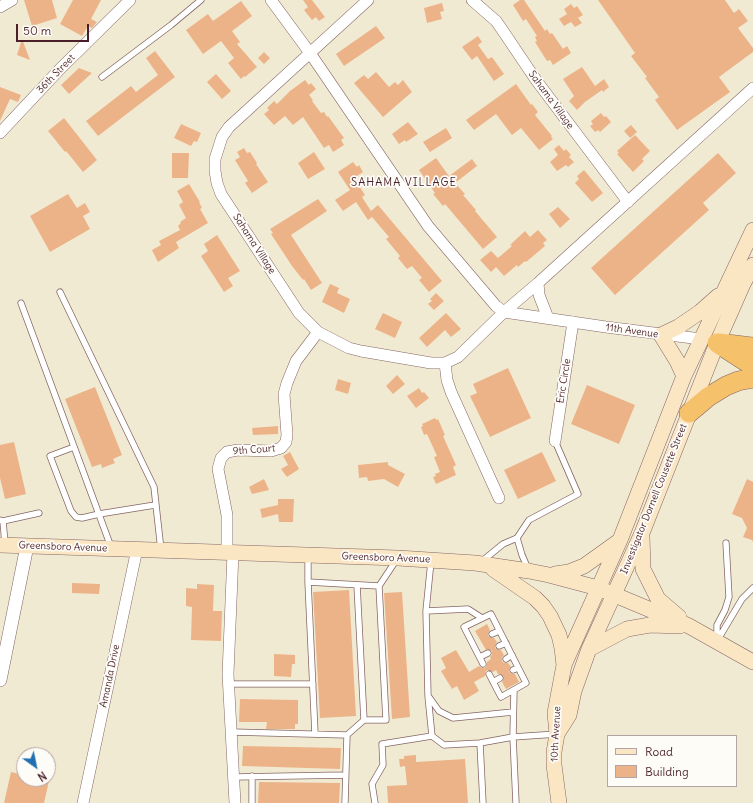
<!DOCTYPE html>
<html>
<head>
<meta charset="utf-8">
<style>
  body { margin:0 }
  #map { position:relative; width:753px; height:803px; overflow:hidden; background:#f1ead2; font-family:Delius,sans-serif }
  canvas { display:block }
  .legend { position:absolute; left:607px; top:735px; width:130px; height:52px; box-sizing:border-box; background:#fdfcf7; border:1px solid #b5a4a5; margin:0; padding:5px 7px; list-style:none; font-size:12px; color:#4a1f2b }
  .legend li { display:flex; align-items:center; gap:8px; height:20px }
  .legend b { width:20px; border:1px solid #b5a4a5 }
  .north { position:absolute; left:16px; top:747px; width:40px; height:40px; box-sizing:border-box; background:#fdfcf7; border:1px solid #b5a4a5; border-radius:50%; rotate:147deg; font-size:11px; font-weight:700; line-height:16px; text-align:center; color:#4a1f2b }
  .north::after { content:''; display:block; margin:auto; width:14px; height:18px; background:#1f6fb2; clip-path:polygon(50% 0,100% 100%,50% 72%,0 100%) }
  .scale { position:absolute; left:16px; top:24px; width:73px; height:18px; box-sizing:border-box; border:2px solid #4a1f2b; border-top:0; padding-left:5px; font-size:12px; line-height:14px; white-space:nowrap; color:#4a1f2b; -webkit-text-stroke:3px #fdfcf7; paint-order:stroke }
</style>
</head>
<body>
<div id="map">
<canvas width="753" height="803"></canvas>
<ul class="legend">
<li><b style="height:5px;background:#fbe6c4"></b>Road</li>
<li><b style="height:11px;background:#edb388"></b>Building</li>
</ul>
<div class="north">N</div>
<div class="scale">50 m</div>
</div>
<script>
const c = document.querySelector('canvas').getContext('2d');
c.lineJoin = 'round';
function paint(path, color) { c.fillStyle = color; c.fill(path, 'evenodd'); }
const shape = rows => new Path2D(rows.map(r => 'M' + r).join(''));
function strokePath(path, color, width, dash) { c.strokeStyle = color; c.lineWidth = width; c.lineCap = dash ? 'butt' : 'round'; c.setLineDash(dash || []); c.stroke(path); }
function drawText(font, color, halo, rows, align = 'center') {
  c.font = font + ' Delius,sans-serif'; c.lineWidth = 3.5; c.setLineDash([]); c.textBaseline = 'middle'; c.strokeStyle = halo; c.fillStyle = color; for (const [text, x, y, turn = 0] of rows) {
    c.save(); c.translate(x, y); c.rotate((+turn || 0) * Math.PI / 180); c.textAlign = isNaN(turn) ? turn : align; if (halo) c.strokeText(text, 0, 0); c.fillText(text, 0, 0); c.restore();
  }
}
const building = shape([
  [24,0,52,0,57,18,32,26],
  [73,0,101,0,91,19,97,22,92,28,88,26,82,36,60,24],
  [303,0,312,0,325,17,319,21,316,17,312,20,304,10,308,7],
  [520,0,524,0,545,31,547,29,550,34,552,33,563,49,567,46,571,53,553,65,550,60,547,61,535,42,537,41,535,37,537,36,526,19,523,21,513,5],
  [598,0,725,0,734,13,739,9,748,21,738,28,753,48,753,52,719,77,730,92,677,130,655,100,659,97,645,78,647,77,631,56,635,53],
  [241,1,252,16,232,31,240,42,237,44,257,67,245,77,244,76,241,79,228,63,234,58,221,41,203,54,186,30,208,14,213,21],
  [442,3,444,11,440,12,442,19,427,23,424,8],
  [571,4,574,8,577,6,583,15,578,18,582,23,575,27,571,22,564,26,559,19,567,14,564,9],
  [376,26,385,38,344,66,336,54],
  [478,36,482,42,478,45,488,59,492,57,504,74,494,81,477,56,472,60,462,47],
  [22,39,30,60,17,55],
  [155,51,175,77,98,136,86,121,131,86,136,92,158,75,146,58],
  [264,52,270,58,264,64,258,58],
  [582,67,595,86,604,79,609,87,603,92,602,90,585,102,577,110,569,101,574,96,563,79],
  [79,68,92,73,69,94,61,85],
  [376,72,389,87,395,82,398,85,403,80,412,92,383,117,354,83,364,75,368,79],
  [216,74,231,91,222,99,207,82],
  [305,80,309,85,311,83,316,89,309,95,313,100,312,101,321,113,324,112,327,117,328,116,344,138,341,140,344,145,333,152,329,145,324,148,303,117,293,125,285,116,274,125,264,114,269,110,267,108,274,101,277,104,290,91],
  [516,84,531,105,532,104,538,112,535,115,552,136,551,137,553,139,539,150,521,128,512,135,496,114,474,130,466,120],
  [0,87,21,95,18,102,10,99,0,121],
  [601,113,604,117,606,116,611,122,600,132,598,130,595,132,590,126,593,124,591,121],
  [64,118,97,160,83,172,66,151,65,152,48,131],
  [408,122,418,134,406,142,405,140,399,144,392,134],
  [181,124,201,133,197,142,194,141,191,146,174,138],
  [631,125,637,132,630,138,624,131],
  [446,128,452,138,430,152,423,142],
  [635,135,650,151,642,159,644,161,633,172,617,154,619,153,617,151],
  [559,145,564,151,566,149,571,155,569,157,574,162,568,167,566,165,557,171,550,162,558,155,554,149],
  [244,148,247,153,250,152,257,163,256,164,268,182,252,193,245,183,248,181,235,160,240,157,237,152],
  [314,152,325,169,308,179,298,163],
  [172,153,189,153,188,178,172,178],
  [718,153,736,173,703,203,709,210,615,295,591,268],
  [436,158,449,176,472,159,477,166,455,183,465,194,463,195,476,210,475,211,497,237,483,249,445,204,443,206,433,194,435,193,419,170],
  [353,162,357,167,359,165,363,172,354,178,365,195,362,197,371,211,378,205,442,281,429,292,419,280,422,278,412,266,407,269,398,258,400,256,386,239,389,237,372,217,368,220,356,202,343,211,335,200,350,190,338,172],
  [584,170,603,193,592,202,575,183,579,179,577,176],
  [189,184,200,202,199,202,202,208,200,209,208,223,176,242,179,248,158,262,152,250,161,245,159,241,180,230,178,226,181,223,180,222,186,218,179,205,183,202,177,191],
  [68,194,77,208,85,203,90,212,83,216,90,229,50,252,30,216],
  [318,199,327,211,291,235,322,283,311,290,304,279,303,280,292,266,271,234,273,233,270,229],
  [558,207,570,219,560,228,549,214],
  [538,230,547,240,543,243,545,246,526,262,525,261,518,267,517,265,504,276,496,267,491,272,480,260,491,251,498,258,512,246,510,245,525,231,530,237],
  [217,235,240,271,228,278,233,286,224,292,201,256,208,251,204,244],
  [330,284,339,288,337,293,350,299,344,313,322,302],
  [436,293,444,301,434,310,428,304,432,301,430,299],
  [383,313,402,322,395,338,375,329],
  [446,313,461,329,451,337,445,330,427,347,419,338],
  [508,368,531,418,490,437,470,396,477,393,473,384],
  [397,375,405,384,393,394,386,386],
  [338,379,351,383,348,394,335,390],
  [587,385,635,405,619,444,571,424],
  [95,387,122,455,113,459,115,463,102,468,101,464,92,467,65,399],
  [419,388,422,393,424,392,429,398,416,408,407,396],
  [435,418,436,420,438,419,445,435,443,436,456,465,453,467,456,475,436,484,433,477,436,476,435,474,440,472,434,457,437,456,427,434,424,435,421,427,423,426,422,424],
  [278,426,278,434,253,435,252,428],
  [14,442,26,494,5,499,0,478,0,445],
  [290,452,299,469,287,477,281,469,288,465,283,456],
  [542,452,556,481,518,499,504,470],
  [388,462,388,465,405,474,398,487,384,479,368,481,367,477,359,478,358,465],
  [264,479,269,490,252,494,249,487],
  [747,479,753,482,753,542,752,540,743,537,747,528,742,518,732,514],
  [278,499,294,499,293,522,279,522,278,514,262,518,260,509,278,505],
  [72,583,100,584,99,594,72,593],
  [197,584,214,585,213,611,222,611,221,641,191,640,192,607,186,606,186,588,197,589],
  [349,590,356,716,320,718,313,592],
  [402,592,410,717,392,719,384,593],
  [487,624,490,630,488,633,488,636,491,638,494,638,497,642,495,645,495,648,498,650,501,650,504,655,502,657,502,661,504,663,508,663,511,667,509,669,509,672,512,674,515,674,519,682,506,689,502,682,504,678,502,675,498,674,496,670,493,672,487,670,485,672,485,676,474,682,479,691,464,700,457,686,452,689,441,671,446,668,441,658,456,650,469,672,479,666,482,668,485,668,487,665,487,662,491,659,490,657,492,655,492,651,489,649,486,650,475,631],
  [274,654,295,655,295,664,292,664,291,677,274,676],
  [240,699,298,700,298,724,295,724,295,729,266,729,267,722,239,722],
  [243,746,341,748,340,769,242,766],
  [416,755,416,762,465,759,468,803,388,803,387,786,407,785,405,766,400,767,399,759,404,759,404,756],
  [11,772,24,775,24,779,42,779,49,781,44,803,4,803],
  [259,782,340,783,339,803,258,803]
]);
const service = shape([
  [102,77,171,25,201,0],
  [60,292,154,487,161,550],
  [21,303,111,547],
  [74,447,50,456,71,511,76,517,82,518,99,514,155,505],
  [0,520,3,521,39,513],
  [3,521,5,544],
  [517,538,522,555,528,569],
  [308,556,308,582,379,586],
  [431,561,426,611,428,696,432,736],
  [481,562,503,544,517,538,529,520,578,494,555,441],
  [308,582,315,734],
  [357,585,364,720,386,720,379,586,397,559],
  [426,611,468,609,482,618],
  [492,634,499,631],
  [717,639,717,625,725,610,729,597,726,543],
  [717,641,742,599,753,588],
  [499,646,506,643],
  [480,657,488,653],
  [506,659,512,655],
  [483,664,464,627,491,614,526,683,501,697,489,674],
  [513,670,518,668],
  [493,682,500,678],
  [229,684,313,684],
  [514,690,513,737,516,803],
  [429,697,439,711,453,718,513,712],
  [232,732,347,735],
  [480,743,483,803],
  [252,776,252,803],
  [234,777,345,775],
  [345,803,347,735,364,720],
  [375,803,372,784,383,765,382,744,432,736,444,745,480,743,513,737,557,734]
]);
const minor = shape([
  [271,0,310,53,428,226,496,306,504,312,606,327,701,339],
  [368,0,229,127,222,137,215,159,215,171,217,183,221,194,299,313,318,332,349,348,361,351,431,363,445,363,458,357,504,312,538,283,753,88],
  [472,0,496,21,503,31,536,80,628,202],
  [0,7,12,0],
  [0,133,60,69,130,0],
  [538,283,539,295,548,318],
  [445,363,447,380,451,392,499,498],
  [555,441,573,322],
  [227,552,227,515,218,469,221,458,227,452,238,450,271,451,281,448,286,442,287,435,284,394,287,383,296,361,318,332],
  [233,553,228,674,235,803],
  [83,803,137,549]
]);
const tertiary = shape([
  [0,680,27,546]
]);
const secondary = shape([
  [684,376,677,361,661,335,678,327,700,312,718,296],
  [642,536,643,569,658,599,679,617],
  [0,545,398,558,475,563,529,571,549,575,598,588,615,595,689,626,753,662],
  [493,569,535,598,543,606,550,616,559,635,562,648,564,665,555,713,557,734,554,752,554,765,559,803],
  [555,574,569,572,584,566,619,541],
  [589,649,627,629,650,625,680,626],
  [564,665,620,540,684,376,753,230],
  [557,734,569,715,574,691,589,649,642,533,717,343,743,284,753,265]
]);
const motorway = shape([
  [717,343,745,361,753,365],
  [719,343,753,347],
  [689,413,708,397,726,386,738,381,753,378]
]);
const streetNames = [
  ["36th Street",56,74,-46],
  ["Sahama Village",551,100,54],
  ["Sahama Village",254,244,57],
  ["11th Avenue",632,331,8],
  ["Eric Circle",564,381,-81],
  ["9th Court",254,450,-4],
  ["Investigator Dornell Cousette Street",654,499,-68],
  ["Greensboro Avenue",63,547,2],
  ["Greensboro Avenue",386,558,2],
  ["Amanda Drive",110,676,-78],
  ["10th Avenue",556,734,-87]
];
const neighbourhoodNames = [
  ["SAHAMA VILLAGE",404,183]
];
paint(building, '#edb388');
strokePath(service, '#846665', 7);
strokePath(minor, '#846665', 12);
strokePath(tertiary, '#846665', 14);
strokePath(secondary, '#846665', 16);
strokePath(motorway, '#846665', 20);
strokePath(service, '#fff', 5.5);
strokePath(minor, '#fff', 11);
strokePath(tertiary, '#fff', 13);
strokePath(secondary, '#fbe6c4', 15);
strokePath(motorway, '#f5c16b', 19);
drawText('10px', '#4a1f2b', '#fdfcf7', streetNames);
c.letterSpacing = '1px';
drawText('11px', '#4a1f2b', '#fdfcf7', neighbourhoodNames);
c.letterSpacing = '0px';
</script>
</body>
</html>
